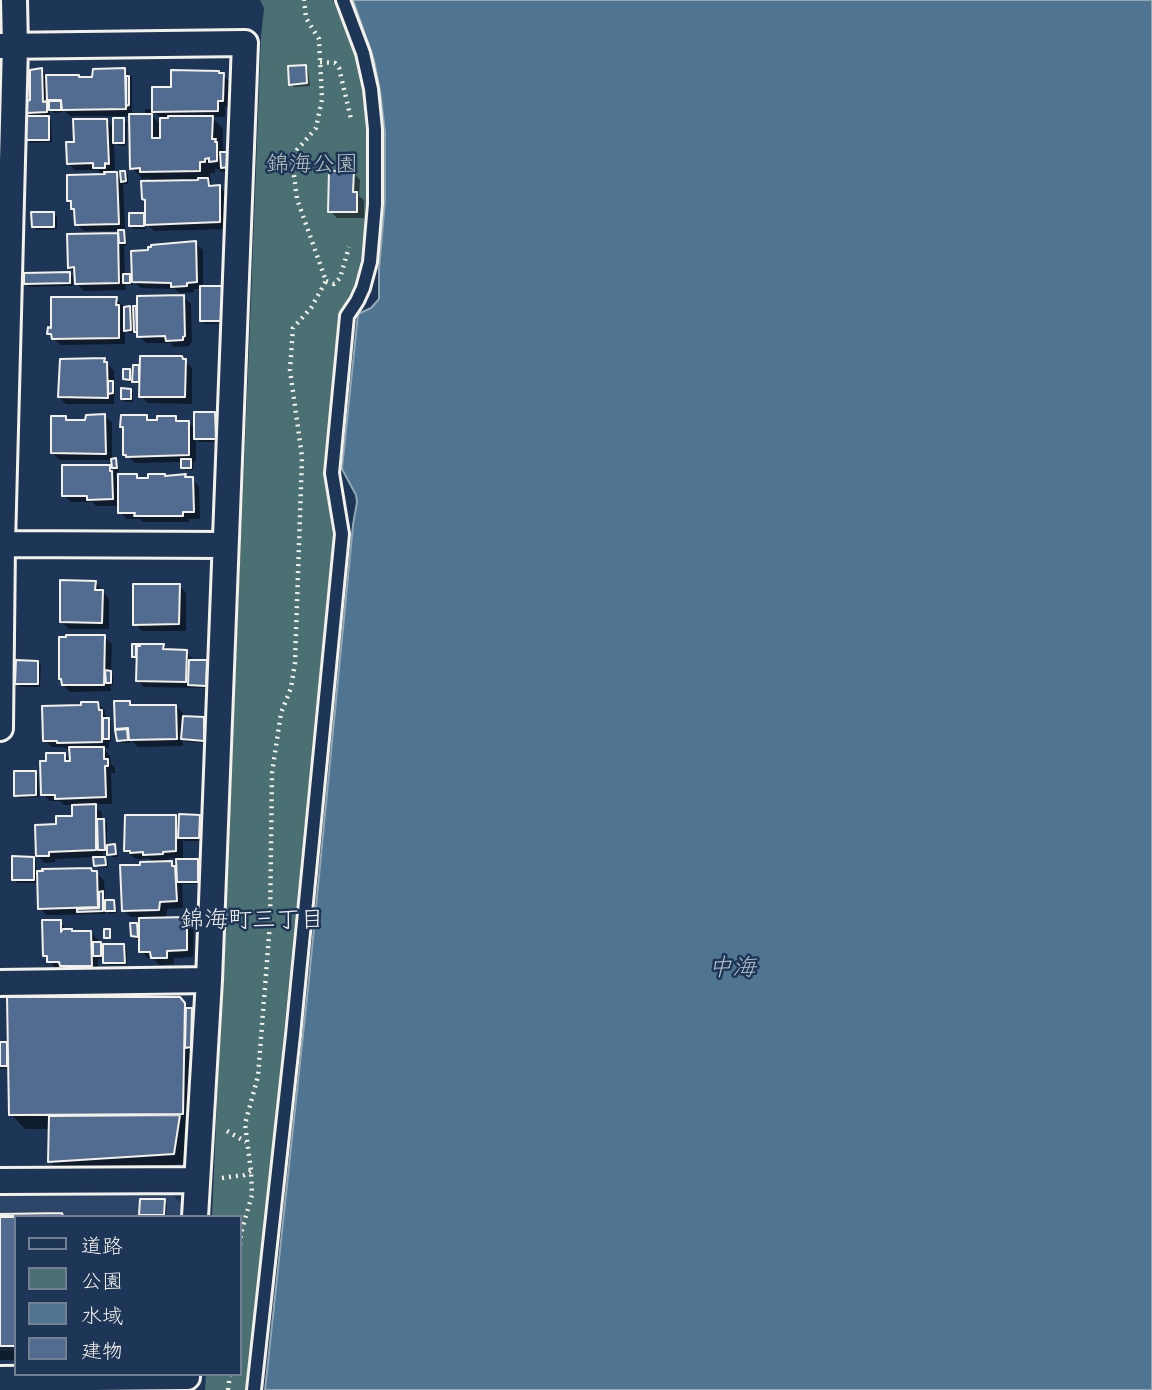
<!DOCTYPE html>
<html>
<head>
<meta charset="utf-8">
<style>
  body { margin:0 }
  #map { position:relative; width:1152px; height:1390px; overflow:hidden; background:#1d3557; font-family:"Comic Neue","Klee One",sans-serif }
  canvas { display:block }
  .legend { position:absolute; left:14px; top:1215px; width:228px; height:161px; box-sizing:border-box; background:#1d3557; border:2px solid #738091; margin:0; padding:9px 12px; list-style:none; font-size:21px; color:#f4f1e8 }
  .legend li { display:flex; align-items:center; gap:14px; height:35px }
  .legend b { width:35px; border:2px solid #738091 }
</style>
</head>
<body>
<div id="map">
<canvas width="1152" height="1390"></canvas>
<ul class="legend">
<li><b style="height:9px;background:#1d3557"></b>道路</li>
<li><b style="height:19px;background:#4b7073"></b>公園</li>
<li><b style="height:19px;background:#507593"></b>水域</li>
<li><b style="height:19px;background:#526b91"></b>建物</li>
</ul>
</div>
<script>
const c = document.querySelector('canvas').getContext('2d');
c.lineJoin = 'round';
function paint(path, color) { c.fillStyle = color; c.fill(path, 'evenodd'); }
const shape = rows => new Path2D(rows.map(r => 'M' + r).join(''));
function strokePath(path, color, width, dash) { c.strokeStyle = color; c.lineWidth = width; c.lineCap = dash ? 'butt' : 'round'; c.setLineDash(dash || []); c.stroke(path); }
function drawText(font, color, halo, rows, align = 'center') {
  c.font = font + ' "Comic Neue","Klee One",sans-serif'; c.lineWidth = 5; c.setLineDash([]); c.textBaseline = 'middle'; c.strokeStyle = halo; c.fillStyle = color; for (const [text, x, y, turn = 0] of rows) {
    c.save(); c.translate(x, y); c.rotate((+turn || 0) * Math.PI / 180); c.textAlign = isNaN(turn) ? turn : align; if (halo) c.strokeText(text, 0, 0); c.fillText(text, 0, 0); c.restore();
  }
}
const built = shape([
  [169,1192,185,1207,185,1217,16,1217,16,1351,0,1351,0,1193]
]);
const green = shape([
  [260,0,333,0,353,49,363,94,368,157,365,225,360,267,356,283,338,316,324,473,333,537,270,1174,246,1390,205,1390,206,1374,240,1374,240,1217,212,1217,250,325,261,37,264,8]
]);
const water = shape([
  [353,0,1152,0,1152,1390,265,1390,309,979,353,525,357,502,356,495,342,469,358,314,371,308,379,299,379,269,385,201,385,132,381,97,374,60,353,0]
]);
const shadow = shape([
  [305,67,308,70,310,86,294,87,291,84],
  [42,70,45,73,45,77,78,76,81,79,94,79,125,70,132,77,132,116,149,116,145,112,145,109,150,109,153,112,153,115,151,115,162,126,161,118,153,111,172,89,223,75,230,82,229,107,225,107,225,117,211,117,223,129,223,148,226,152,225,154,230,157,231,169,227,170,227,172,221,172,218,169,215,169,215,173,210,173,211,183,214,187,219,186,226,193,227,229,154,231,146,223,146,229,134,229,131,226,143,215,147,219,147,202,143,199,153,182,149,178,143,179,132,168,131,116,70,116,63,109,63,112,54,113,50,108,50,115,45,115,51,121,52,142,31,143,28,140,35,118,29,112],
  [45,96,50,101,51,108,45,103],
  [106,120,115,129,124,120,127,123,126,146,118,145,114,141,115,170,111,170,112,174,116,174,122,180,125,172,128,175,128,184,123,184,125,231,122,231,126,235,127,245,124,246,125,276,129,276,134,280,195,243,203,250,203,288,221,287,224,290,224,323,205,324,201,321,201,289,194,289,194,292,180,293,175,289,141,288,132,280,133,285,128,285,125,282,126,290,84,291,77,284,76,274,69,267,117,235,120,238,120,231,84,231,77,224,76,212,72,208,72,203,69,200,104,176,97,170,75,170,68,163,75,144],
  [353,172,360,180,359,196,364,200,364,218,337,218,330,211],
  [53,214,57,217,57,229,37,230,34,227],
  [70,274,73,277,73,286,29,287,26,284],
  [184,297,191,304,192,343,190,343,190,346,174,347,170,343,146,343,139,336],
  [116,298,123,306,123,308,129,308,133,311,133,333,129,333,125,330,125,344,60,345,49,333],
  [182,358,192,368,192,404,148,403,141,396,141,384,137,384,132,379,132,382,128,382,125,379,129,371,134,376,138,367,142,370],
  [104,360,114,371,115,396,114,396,114,404,66,404,59,397],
  [130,390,133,393,133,402,125,402,122,399],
  [214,414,217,417,218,442,199,442,196,438,196,461,193,462,193,470,186,470,182,467,182,462,135,463,125,454,146,417,150,422,175,418,180,423,189,423,196,430],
  [105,416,112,423,112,460,60,460,52,453,65,418,68,421,87,421],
  [115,460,118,463,119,472,116,472,116,478,120,482,137,476,141,479,185,476,188,479,192,479,199,486,200,519,189,519,189,522,143,522,140,519,127,519,120,512,120,506,96,506,93,502,71,502,64,495,109,467,114,472,113,461],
  [95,582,109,599,109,629,69,629,62,622],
  [179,586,186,593,186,631,142,631,135,624],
  [104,637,112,644,111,673,113,675,113,685,111,685,111,691,70,692,63,685],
  [135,646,138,648,142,646,164,646,168,651,186,652,193,659,193,662,206,662,209,665,209,688,144,687,137,680,137,660,134,656],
  [37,662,41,665,40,687,20,687,17,683],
  [98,703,105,711,105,715,111,722,111,742,109,741,109,748,103,748,110,756,111,764,115,768,115,773,111,773,112,804,93,804,102,813,102,820,107,823,107,846,114,846,117,849,118,857,112,857,109,852,103,853,103,859,108,862,108,867,99,868,96,865,95,857,55,859,55,862,45,863,38,856,57,825,74,818,73,805,64,805,60,801,50,801,43,794,65,755,72,762,71,749,66,749,64,747,52,747,45,740,82,707],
  [129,703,133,707,176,706,183,713,183,718,204,719,207,722,206,743,186,742,183,739,183,746,138,747,130,739,130,743,121,743,118,740,120,731,117,728],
  [35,772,38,775,39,797,19,798,16,795],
  [175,817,180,822,199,817,203,820,202,841,183,841,183,861,197,861,200,864,200,884,182,884,183,908,167,909,166,919,187,919,194,926,193,957,174,958,174,964,160,965,153,958,148,958,141,951,141,939,136,939,133,936,136,925,140,929,140,917,131,917,124,910,142,866,154,863,149,858,138,859,133,857,125,850],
  [152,850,152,853,130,854,130,851],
  [169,858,178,858,178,870,170,863],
  [33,858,36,861,36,873,90,869,96,873,104,880,105,902,113,901,116,904,117,913,110,914,105,909,106,914,47,915,39,908,39,883,17,883,14,879],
  [60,922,68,931,72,931,74,933,91,933,98,940,98,944,103,946,124,945,127,949,127,965,107,965,104,962,104,959,98,959,98,972,69,973,65,968,56,969,45,955],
  [179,999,198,1019,190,1128,184,1164,61,1173,50,1162,51,1129,25,1129,11,1114,10,1068,0,1069,0,1044,7,1044,10,1047],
  [164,1201,167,1204,166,1217,143,1217,141,1215],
  [0,1219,16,1219,16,1360,0,1360]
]);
const building = shape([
  [306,65,307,83,289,85,288,66,306,65],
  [42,68,43,102,47,101,47,112,27,113,27,101,30,100,30,70,42,68],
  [125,68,126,109,62,110,61,100,47,100,46,75,79,75,79,77,92,77,93,69,125,68],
  [171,70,219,71,219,73,224,73,223,101,218,101,218,111,152,112,152,87,171,87,171,70],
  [126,76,129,76,129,105,126,106,126,76],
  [49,101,61,101,61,110,49,110,49,101],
  [129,114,152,114,152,138,160,138,160,118,168,118,168,116,213,116,212,139,216,139,215,142,217,142,217,161,209,162,209,158,205,159,205,162,200,162,200,171,140,172,140,168,130,169,129,114],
  [26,116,49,116,49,140,26,140,26,116],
  [113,118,124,118,124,143,113,143,113,118],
  [73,119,107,119,109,164,105,163,105,168,93,168,93,163,67,164,66,142,74,142,73,119],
  [220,152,228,152,229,167,221,168,220,152],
  [120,171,125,171,126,181,121,182,120,171],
  [329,171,354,171,353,192,357,192,357,212,328,212,329,171],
  [104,172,117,172,119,224,75,225,74,209,71,209,71,201,67,201,67,175,105,174,104,172],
  [198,178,208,178,209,186,220,185,220,222,145,225,145,200,142,199,141,181,198,180,198,178],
  [31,212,54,212,54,227,32,227,31,212],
  [129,213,144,213,144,226,129,226,129,213],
  [118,230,124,230,125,243,119,243,118,230],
  [118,233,119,283,75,284,74,267,68,268,67,234,118,233],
  [196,241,197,282,187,283,187,286,171,287,171,283,132,282,131,251,148,250,148,247,151,247,151,245,196,241],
  [70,272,70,283,24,284,24,273,70,272],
  [123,274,130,274,130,283,123,283,123,274],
  [200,286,222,286,222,321,200,321,200,286],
  [184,295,185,336,183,337,183,340,166,341,165,336,137,337,137,296,184,295],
  [51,297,117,297,116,305,119,305,119,338,52,339,51,334,47,334,48,327,51,328,51,297],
  [130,306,131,330,124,331,124,307,130,306],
  [133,306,136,306,137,332,134,332,133,306],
  [140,356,182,356,183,359,186,359,185,397,139,397,140,356],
  [105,358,104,362,107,362,108,398,58,397,60,359,105,358],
  [133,365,139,365,139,382,132,382,133,365],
  [123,369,130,369,130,380,123,379,123,369],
  [108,381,113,381,113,393,108,394,108,381],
  [121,388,131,389,131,399,121,399,121,388],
  [194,412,215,412,216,439,194,439,194,412],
  [105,414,106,454,51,453,51,416,66,416,66,420,85,420,86,415,105,414],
  [121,415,147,415,147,420,157,420,157,416,176,416,176,421,189,421,189,455,126,457,126,455,123,455,123,427,120,427,121,415],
  [116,458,117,468,112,468,111,459,116,458],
  [181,459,191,459,191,468,181,468,181,459],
  [62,465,110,465,110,471,112,471,113,499,87,500,87,496,62,496,62,465],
  [118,474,137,474,137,478,148,478,148,474,165,474,165,476,186,474,185,477,193,477,194,512,183,512,183,516,134,516,135,513,118,513,118,474],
  [60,580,96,581,95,590,103,590,102,623,60,622,60,580],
  [133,584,180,584,179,624,133,625,133,584],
  [66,635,105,635,104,685,62,685,61,679,59,679,59,637,66,637,66,635],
  [132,644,139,644,139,646,136,646,136,657,132,657,132,644],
  [140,644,164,644,163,649,187,650,186,682,136,681,137,646,140,646,140,644],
  [16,660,38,661,38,684,15,684,16,660],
  [189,660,207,660,206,686,188,685,189,660],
  [105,670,111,671,111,683,106,683,105,670],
  [114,701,130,701,130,705,176,705,177,739,129,740,128,728,115,729,114,701],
  [81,702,98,702,99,710,102,710,102,742,57,743,57,741,43,741,42,706,81,705,81,702],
  [183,716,204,717,204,741,181,739,183,716],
  [103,718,109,718,109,739,103,739,103,718],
  [127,729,128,740,117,741,115,730,127,729],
  [69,747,104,747,104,759,108,759,108,766,105,766,106,797,55,799,55,795,41,795,40,761,46,761,46,753,65,753,65,761,70,761,69,747],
  [14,771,36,771,36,795,14,796,14,771],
  [96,804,96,850,49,852,49,856,36,856,35,825,56,824,56,816,72,816,72,805,96,804],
  [179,814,200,815,199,838,178,838,179,814],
  [125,815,176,815,176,851,163,852,163,854,143,855,143,852,130,853,130,851,124,851,125,815],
  [97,819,104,819,105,850,98,850,97,819],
  [115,844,116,854,107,855,107,845,115,844],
  [12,856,34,857,34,880,12,880,12,856],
  [93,857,105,857,106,865,94,866,93,857],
  [176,859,198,859,198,882,177,882,176,859],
  [172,861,172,866,175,866,177,901,160,902,159,910,122,911,120,865,140,865,140,862,172,861],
  [91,868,92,871,97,871,98,907,38,909,37,871,43,871,42,869,91,868],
  [103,891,103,911,77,912,77,909,99,908,99,892,103,891],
  [105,900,114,900,115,911,105,911,105,900],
  [187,917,187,950,167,951,167,958,151,958,150,952,139,952,139,918,187,917],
  [42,920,61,920,61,932,63,929,72,929,72,931,91,931,92,966,60,966,59,962,47,962,47,956,43,956,42,920],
  [130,923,137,923,138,937,131,936,130,923],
  [104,929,110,929,110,938,104,938,104,929],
  [93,942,101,942,101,956,93,956,93,942],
  [103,944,124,944,125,963,103,963,103,944],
  [7,997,180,997,185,1003,183,1114,9,1115,7,997],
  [186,1008,192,1008,191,1047,185,1048,186,1008],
  [0,1042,7,1042,7,1066,0,1066,0,1042],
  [180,1115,174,1154,48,1162,49,1116,180,1115],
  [140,1199,165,1199,164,1215,139,1215,140,1199],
  [62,1213,63,1216,0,1216,0,1214,62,1213],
  [0,1217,16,1217,16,1346,0,1346,0,1217]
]);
const path = shape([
  [320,62,335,63,339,68,351,119],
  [326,281,334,284,340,278,349,247],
  [227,1131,246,1142],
  [222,1178,244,1175,251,1171],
  [240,1245,241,1233,252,1195,251,1171,245,1124,258,1076,270,923,272,773,281,713,291,688,295,663,302,457,290,370,293,328,311,308,326,281,297,199,292,160,297,150,316,128,322,99,319,39,306,18,304,0],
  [228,1390,230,1374]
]);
const lane = shape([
  [254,1390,293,1035,342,534,332,473,347,316,357,301,363,288,370,262,375,204,375,129,371,89,363,53,343,0]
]);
const street = shape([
  [0,46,245,43,209,980,195,1217],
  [0,544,225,545],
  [0,728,2,544,15,46,14,0],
  [0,983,209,980],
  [0,1181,197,1180],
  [0,1379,187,1377,187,1374]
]);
const parkNames = [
  ["錦海公園",312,164]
];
const neighbourhoodNames = [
  ["錦海町三丁目",252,920]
];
const waterNames = [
  ["中海",732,968]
];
paint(built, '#2d4568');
paint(green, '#4b7073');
paint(water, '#507593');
strokePath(water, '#92a7b5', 2);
paint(shadow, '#0007');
paint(building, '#526b91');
strokePath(building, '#f4f1e8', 2);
strokePath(lane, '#f4f1e8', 18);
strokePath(street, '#f4f1e8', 30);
strokePath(path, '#f4f1e8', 4.5, [2, 5]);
strokePath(lane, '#1d3557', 12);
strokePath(street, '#1d3557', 24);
drawText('23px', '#b9c4bf', '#1d3557', parkNames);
drawText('24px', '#f4f1e8', '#1d3557', neighbourhoodNames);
drawText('italic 24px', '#b2bfc6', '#1d3557', waterNames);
</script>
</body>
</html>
